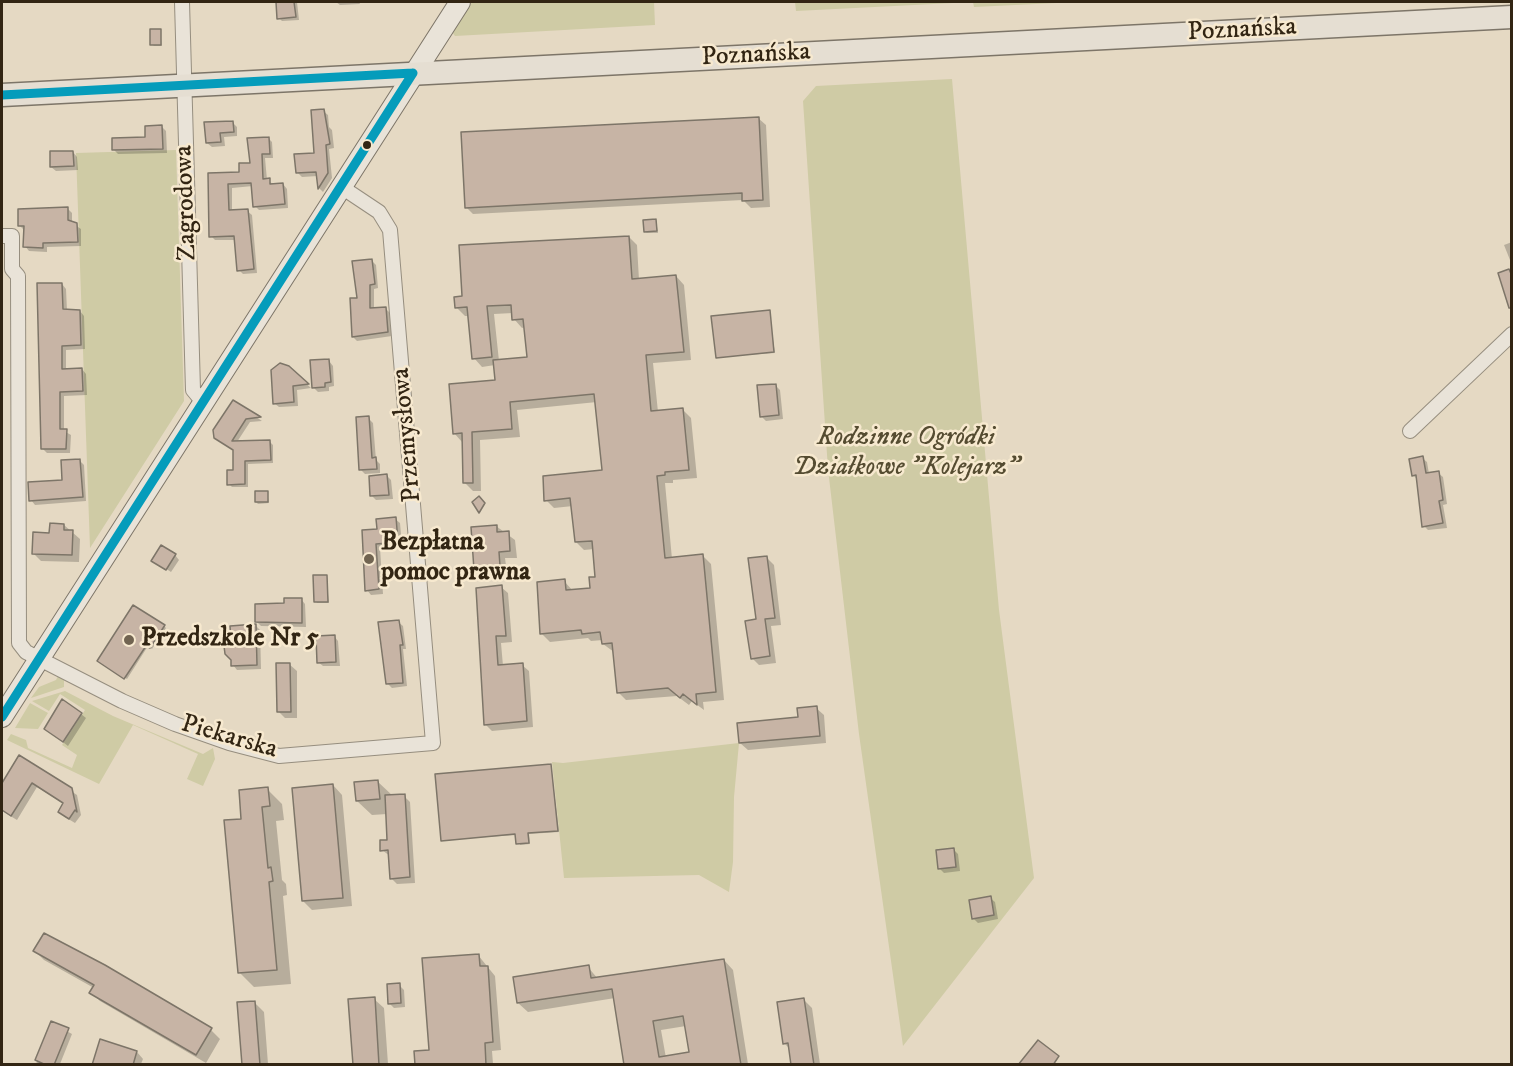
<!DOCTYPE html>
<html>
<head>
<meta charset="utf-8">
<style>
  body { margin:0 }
  #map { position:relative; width:1513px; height:1066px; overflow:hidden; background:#e5d9c3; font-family:"IM FELL DW Pica",serif }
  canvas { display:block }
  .frame { position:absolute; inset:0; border:3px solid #322513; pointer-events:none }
</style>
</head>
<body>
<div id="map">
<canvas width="1513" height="1066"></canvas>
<div class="frame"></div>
</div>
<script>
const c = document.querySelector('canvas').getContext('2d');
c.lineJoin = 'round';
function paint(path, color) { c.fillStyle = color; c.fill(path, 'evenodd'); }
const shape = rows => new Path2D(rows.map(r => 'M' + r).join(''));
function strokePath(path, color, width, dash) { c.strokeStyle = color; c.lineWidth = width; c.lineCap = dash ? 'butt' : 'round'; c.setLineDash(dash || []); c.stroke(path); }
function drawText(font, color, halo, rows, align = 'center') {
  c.font = font + ' "IM FELL DW Pica",serif'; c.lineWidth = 5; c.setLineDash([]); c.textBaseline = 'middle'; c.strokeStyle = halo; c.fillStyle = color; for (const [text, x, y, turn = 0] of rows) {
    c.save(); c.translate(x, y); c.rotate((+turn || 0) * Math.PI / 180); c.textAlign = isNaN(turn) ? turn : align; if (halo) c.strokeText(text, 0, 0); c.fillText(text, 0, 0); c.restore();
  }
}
const green = shape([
  [472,2,654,2,655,25,455,36,452,32],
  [795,2,1077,2,974,7,973,2,796,11],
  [952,79,999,610,1034,878,903,1046,859,734,828,469,803,101,816,86],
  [176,150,184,401,90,548,76,153],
  [58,676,64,679,64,687,31,698,39,687,56,680],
  [65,691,113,716,203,754,213,748,215,759,203,786,187,779,198,754,133,725,99,784,7,740,11,734,26,740,28,748,72,768,77,755,62,745,85,710,60,694,49,711,32,701],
  [30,703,48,713,38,729,15,728],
  [739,743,734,797,733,862,729,892,699,875,564,878,552,762,563,763]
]);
const shadow = shape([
  [277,2,297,2,299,20,282,21,279,18],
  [336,2,359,2,360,4,340,5],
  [160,31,162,46,154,46,152,44],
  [323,111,328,115,329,127,332,130,334,148,329,149,332,178,323,192,319,188,318,176,302,177,297,172,316,154],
  [758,118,766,125,770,207,751,208,743,200,473,214,466,207],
  [232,122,237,127,237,136,224,137,225,146,212,147,207,143],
  [162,127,166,131,167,153,118,154,114,150,146,139],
  [268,138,272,142,273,158,265,158,267,180,273,184,283,184,287,189,288,208,259,210,255,206,253,186,232,188,232,212,247,211,252,215,257,273,243,274,239,270,236,240,215,240,211,236,209,174,241,174,251,164],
  [73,152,77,157,78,170,56,171,51,167],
  [68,209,72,213,72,223,81,229,81,246,47,247,47,252,29,251,25,246,24,230,20,226],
  [656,220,658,233,647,233,645,232],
  [629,237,637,245,639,280,676,276,684,285,691,360,653,363,658,412,683,410,691,418,697,478,673,480,673,483,665,483,672,559,702,555,711,564,724,700,703,702,704,710,692,701,689,705,677,696,626,700,618,692,614,652,603,644,603,640,591,641,588,638,550,642,542,634,564,581,573,591,592,589,597,578,594,549,584,550,576,542,573,506,554,508,546,500,604,471,597,402,517,410,520,437,480,440,481,491,473,491,465,483,462,442,454,433,497,382,495,365,482,367,474,358,469,316,465,316,457,308],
  [513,313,514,319,522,328,525,327,528,358,499,361,494,314],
  [1512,242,1512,265,1504,245],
  [372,261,376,265,378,288,374,289,374,310,386,309,390,313,392,336,357,341,353,337,358,299],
  [62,284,66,289,67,311,80,311,84,316,85,349,66,350,66,370,82,369,86,374,87,395,64,396,64,431,71,435,70,453,47,453,42,448],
  [769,312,775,353,717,357],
  [329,361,333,366,334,386,329,387,329,391,318,392,314,388],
  [288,367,311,388,297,390,298,406,279,407,274,403],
  [775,385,780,390,783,419,766,421,761,416],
  [234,402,262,421,250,422,237,442,270,442,273,445,273,463,248,464,248,487,232,487,229,484,235,472,234,451,214,431],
  [368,418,373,423,376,460,380,464,380,473,365,474,361,470],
  [1422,458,1427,462,1429,474,1438,473,1443,477,1447,504,1443,505,1447,528,1428,530,1424,526,1417,479,1413,475],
  [80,461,84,465,86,501,35,505,31,500,64,481],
  [387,476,391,480,393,499,376,500,372,496],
  [267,492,269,503,258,504,256,502],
  [395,519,400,523,402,546,380,548,383,594,371,595,367,590,378,530],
  [64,525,80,539,79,562,41,561,33,553,51,534],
  [496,526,515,540,517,558,505,558,507,573,483,577,476,569],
  [175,555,179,560,171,572,153,560],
  [766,557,774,565,781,625,771,626,776,663,759,665,752,658],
  [326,576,329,603,317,603,316,601],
  [501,587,508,593,512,642,501,643,503,666,522,665,529,671,533,727,492,731,485,724],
  [301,599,305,604,306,627,261,626,257,622],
  [398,622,403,626,406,649,403,649,407,686,392,688,387,683],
  [164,626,166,628,152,649,148,646,127,679,101,663],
  [256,626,260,630,261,669,237,670,233,665],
  [334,636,338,641,340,666,323,666,318,662],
  [289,664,297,671,297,718,285,718,278,711],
  [816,708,824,715,826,743,748,750,740,743,799,719],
  [81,714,86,718,68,746,46,729],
  [20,757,77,795,81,815,75,823,65,817,64,804,37,787,17,820,2,811,2,786],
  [551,765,559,832,529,834,530,844,520,845,517,835,443,840],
  [377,781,393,796,404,796,410,802,415,883,397,884,391,878,390,856,382,850,389,841,387,814,372,815,357,801],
  [333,785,342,795,352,906,312,910,303,901],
  [267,789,282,804,284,820,276,821,282,880,286,884,287,895,283,896,291,984,254,987,239,972,243,820],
  [953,849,958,854,960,871,944,873,940,869],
  [990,898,995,902,998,919,978,923,973,918],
  [35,951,104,966,211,1030,220,1039,206,1063,100,1001,91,992,94,988,44,960],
  [478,955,495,976,501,1050,492,1051,493,1064,417,1064,430,1052],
  [724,960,733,970,748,1064,626,1064,615,998,528,1012,518,1003,588,967,598,979],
  [686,1026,690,1053,666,1058,661,1030],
  [399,985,404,990,405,1007,394,1008,389,1003],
  [374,999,384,1008,388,1064,354,1064],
  [803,999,812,1008,820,1064,792,1064,790,1049,784,1043],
  [255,1003,264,1012,268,1064,244,1064],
  [52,1023,72,1034,60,1064,36,1064],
  [137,1052,143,1059,141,1064,96,1064]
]);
const building = shape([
  [276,2,294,2,296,17,277,19,276,2],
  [150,29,161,29,161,45,150,45,150,29],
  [324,109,330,144,326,145,328,173,318,189,316,172,296,173,294,154,314,153,311,110,324,109],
  [759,117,763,200,742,201,742,193,465,208,461,132,759,117],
  [233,121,234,132,220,133,221,142,206,143,204,122,233,121],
  [162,125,163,149,112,150,112,138,145,137,145,126,162,125],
  [269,137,270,154,262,154,263,179,270,178,270,184,283,183,285,204,253,207,251,183,228,184,229,210,248,209,254,269,237,271,234,236,209,237,208,173,239,172,239,163,250,163,247,138,269,137],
  [50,151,73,151,74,166,50,167,50,151],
  [68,207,68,220,77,223,78,242,43,243,43,248,23,247,24,226,18,226,18,209,68,207],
  [656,219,657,231,644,232,643,220,656,219],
  [629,236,632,279,676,275,684,352,646,355,651,411,683,408,689,470,665,472,665,475,657,476,665,558,703,554,716,692,696,694,697,705,683,694,680,698,668,688,617,693,612,643,602,644,600,632,582,634,581,630,540,634,537,582,565,579,566,590,590,588,589,577,595,577,592,541,575,542,570,498,544,501,543,476,602,470,594,394,510,402,512,429,472,432,473,483,463,483,462,433,453,434,449,384,495,380,493,360,527,357,523,319,512,320,511,305,487,306,492,357,472,359,467,307,455,308,454,297,462,296,459,245,629,236],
  [372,259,375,284,370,285,370,308,386,307,388,332,352,337,350,298,357,298,352,261,372,259],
  [1509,269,1512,276,1512,308,1509,308,1498,273,1509,269],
  [37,283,62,283,63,309,80,310,81,345,62,346,62,369,82,368,83,391,60,392,60,429,67,429,66,449,41,449,37,283],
  [770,310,774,352,716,358,711,316,770,310],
  [329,359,331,382,325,383,325,387,312,388,310,360,329,359],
  [280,363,289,366,309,384,293,386,294,402,273,404,271,370,280,363],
  [776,384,779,415,760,417,757,385,776,384],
  [233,400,261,417,246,419,232,441,270,440,271,460,245,461,245,484,227,485,227,470,233,470,233,450,214,438,213,430,233,400],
  [369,416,372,458,376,457,377,469,359,470,356,417,369,416],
  [1423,456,1426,473,1439,471,1443,500,1439,501,1443,523,1422,527,1416,475,1412,476,1409,459,1423,456],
  [80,459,83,497,29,501,28,482,62,480,61,460,80,459],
  [387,474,389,495,370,496,369,476,387,474],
  [255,491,268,491,268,502,255,502,255,491],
  [479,496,485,503,479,513,472,502,479,496],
  [396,517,398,542,376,544,379,589,365,591,362,530,377,529,376,519,396,517],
  [50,523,64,524,64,530,73,530,72,555,32,554,33,532,49,533,50,523],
  [497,525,497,532,509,531,510,551,499,552,500,566,474,570,471,527,497,525],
  [161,545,176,554,166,570,151,561,161,545],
  [767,556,775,618,765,619,770,656,751,659,745,621,756,619,748,558,767,556],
  [313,575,327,575,328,602,314,602,313,575],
  [502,585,506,636,496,636,498,665,523,663,527,721,484,725,476,588,502,585],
  [284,598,302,598,302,623,255,622,255,604,284,603,284,598],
  [133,605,165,625,150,648,146,646,124,679,97,661,133,605],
  [399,620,403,645,400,645,403,683,386,684,378,622,399,620],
  [256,624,257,665,231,666,231,660,225,654,224,646,231,640,230,626,256,624],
  [335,635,336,662,317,663,316,636,335,635],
  [276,663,290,663,291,712,277,712,276,663],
  [62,699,82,713,63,742,44,729,62,699],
  [817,706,820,736,739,743,737,723,798,717,797,708,817,706],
  [19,755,72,788,77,812,75,810,69,819,58,812,63,803,32,783,11,816,2,810,2,783,19,755],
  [551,764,558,831,528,833,529,843,516,844,515,834,441,841,435,774,551,764],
  [378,780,380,799,356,801,354,782,378,780],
  [333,784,343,898,302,901,292,788,333,784],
  [268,787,270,806,262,807,268,868,271,867,273,881,269,882,277,970,238,973,224,820,241,819,239,790,268,787],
  [405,794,410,877,390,879,388,850,380,851,380,840,387,840,385,795,405,794],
  [954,848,956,867,938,869,936,850,954,848],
  [991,896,994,915,972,919,969,900,991,896],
  [44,933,105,965,212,1028,196,1055,89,993,94,985,33,951,44,933],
  [479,954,480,966,488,966,493,1042,485,1043,486,1065,415,1065,414,1051,429,1050,422,958,479,954],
  [724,959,741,1065,624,1065,612,989,517,1003,513,977,589,965,591,978,724,959],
  [683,1016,689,1052,659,1057,653,1021,683,1016],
  [400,983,401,1003,388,1004,387,984,400,983],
  [375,997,379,1065,353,1065,348,999,375,997],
  [804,998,814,1065,791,1065,788,1043,783,1044,777,1002,804,998],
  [255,1001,260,1065,242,1065,237,1002,255,1001],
  [51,1021,69,1028,54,1065,46,1065,35,1060,51,1021],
  [100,1039,137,1051,133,1065,92,1065,100,1039],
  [1038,1040,1059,1056,1053,1065,1018,1065,1038,1040]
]);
const street = shape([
  [182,2,193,390,202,401],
  [2,236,12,236,12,269,18,276,19,643,26,652,122,701,175,724,229,743,279,756,433,743,390,230,379,212,340,186],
  [1410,431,1512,334]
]);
const secondary = shape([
  [2,717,460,2]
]);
const primary = shape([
  [2,95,1512,17]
]);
const bus1 = shape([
  [2,95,413,73],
  [2,717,413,73]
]);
const markers = [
  [367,145,5,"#322513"],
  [369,559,6,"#716451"],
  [129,640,6,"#716451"]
];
const streetNames = [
  ["Poznańska",1242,31,-3],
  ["Poznańska",756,56,-3],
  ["Zagrodowa",187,203,-92],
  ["Przemysłowa",408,435,-95],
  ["Piekarska",229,738,16]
];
const parkNames = [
  ["Rodzinne Ogródki",906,439],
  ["Działkowe \"Kolejarz\"",906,469]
];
const poiNames = [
  ["Bezpłatna",381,544],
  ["pomoc prawna",381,574],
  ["Przedszkole Nr 5",141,640]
];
paint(green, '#cfcba5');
paint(shadow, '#0003');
paint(building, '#c7b4a5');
strokePath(building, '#7d7568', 1.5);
strokePath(street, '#968e7f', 16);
strokePath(secondary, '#7d7568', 22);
strokePath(primary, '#7d7568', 25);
strokePath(street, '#e9e3d8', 14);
strokePath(secondary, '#e9e3d8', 20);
strokePath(primary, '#e5ded2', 22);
strokePath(bus1, '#059cbb', 9);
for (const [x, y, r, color] of markers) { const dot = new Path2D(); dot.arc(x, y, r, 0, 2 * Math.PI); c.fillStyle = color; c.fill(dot); strokePath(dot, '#f7e9cf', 2); }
drawText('26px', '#322513', '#f7e9cf', streetNames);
drawText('italic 26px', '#554c31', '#f7e9cf', parkNames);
drawText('bold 26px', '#322513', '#f7e9cf', poiNames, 'left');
</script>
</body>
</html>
